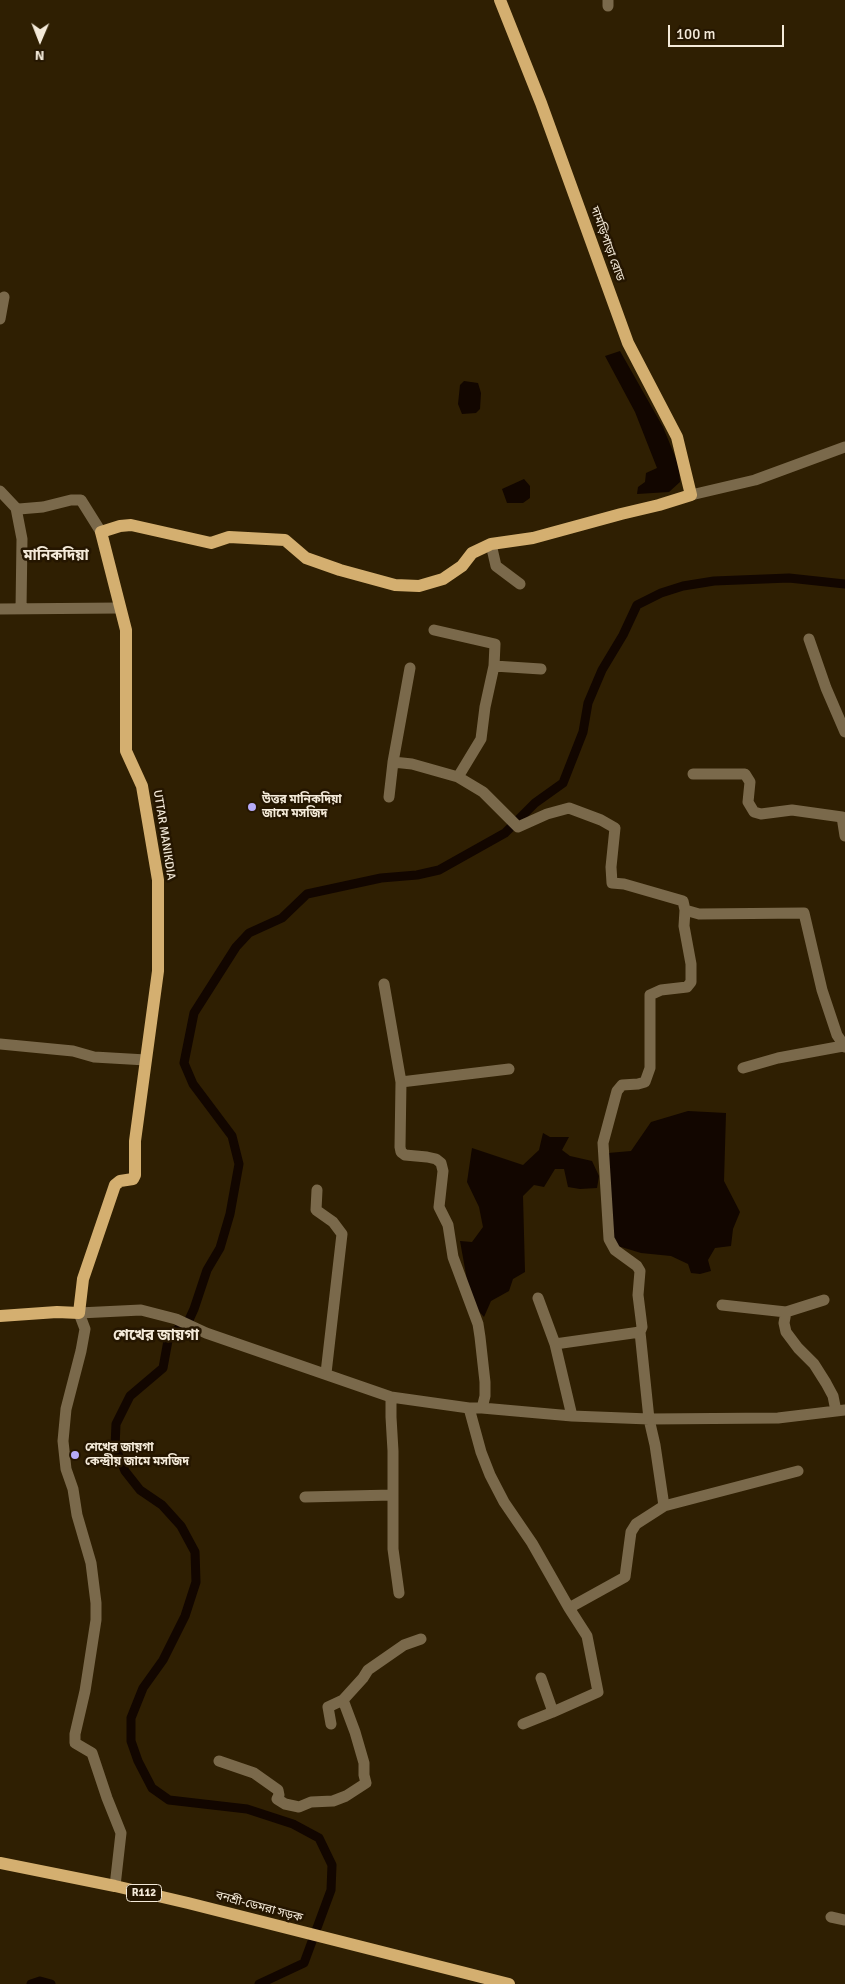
<!DOCTYPE html>
<html>
<head>
<meta charset="utf-8">
<style>
  body { margin:0 }
  #map { position:relative; width:845px; height:1984px; overflow:hidden; background:#2f1f02; font-family:Signika,sans-serif }
  canvas { display:block }
  .north { position:absolute; left:15px; top:15px; width:50px; height:50px; -webkit-text-stroke:4px #251600; paint-order:stroke; rotate:181deg; font-size:14px; font-weight:700; line-height:20px; text-align:center; color:#f4ead9 }
  .north::after { content:''; display:block; margin:auto; width:18px; height:22px; background:#f4ead9; clip-path:polygon(50% 0,100% 100%,50% 72%,0 100%) }
  .scale { position:absolute; left:668px; top:25px; width:116px; height:22px; box-sizing:border-box; border:2px solid #f4ead9; border-top:0; padding-left:6px; font-size:15px; line-height:18px; white-space:nowrap; color:#f4ead9; -webkit-text-stroke:4px #251600; paint-order:stroke }
</style>
</head>
<body>
<div id="map">
<canvas width="845" height="1984"></canvas>
<div class="north">N</div>
<div class="scale">100 m</div>
</div>
<script>
const c = document.querySelector('canvas').getContext('2d');
c.lineJoin = 'round';
function paint(path, color) { c.fillStyle = color; c.fill(path, 'evenodd'); }
const shape = rows => new Path2D(rows.map(r => 'M' + r).join(''));
function strokePath(path, color, width, dash) { c.strokeStyle = color; c.lineWidth = width; c.lineCap = dash ? 'butt' : 'round'; c.setLineDash(dash || []); c.stroke(path); }
function drawText(font, color, halo, rows, align = 'center') {
  c.font = font + ' Signika,"Noto Sans Bengali",sans-serif'; c.lineWidth = 5; c.setLineDash([]); c.textBaseline = 'middle'; c.strokeStyle = halo; c.fillStyle = color; for (const [text, x, y, turn = 0] of rows) {
    c.save(); c.translate(x, y); c.rotate((+turn || 0) * Math.PI / 180); c.textAlign = isNaN(turn) ? turn : align; if (halo) c.strokeText(text, 0, 0); c.fillText(text, 0, 0); c.restore();
  }
}
const water = shape([
  [620,351,663,427,679,466,680,482,669,492,637,494,638,487,645,482,646,473,657,468,635,412,605,356],
  [464,381,478,383,481,393,480,409,476,413,462,414,458,404,460,385],
  [524,479,530,486,530,498,523,503,507,503,502,489],
  [688,1111,726,1113,724,1181,740,1212,733,1229,731,1246,715,1248,708,1260,711,1271,700,1274,691,1273,688,1264,671,1256,641,1253,618,1246,610,1239,608,1153,631,1151,651,1122],
  [543,1133,550,1137,569,1137,562,1150,570,1156,592,1161,599,1176,597,1188,580,1189,568,1187,564,1169,555,1169,544,1187,534,1185,523,1196,525,1272,513,1279,509,1291,491,1301,484,1317,475,1307,467,1280,460,1241,472,1242,483,1227,479,1207,467,1182,472,1148,523,1165,539,1150]
]);
const canal = shape([
  [31,1984,40,1981,51,1984],
  [259,1984,304,1963,331,1890,332,1865,319,1838,293,1824,247,1809,169,1800,152,1788,138,1761,131,1741,131,1718,143,1688,163,1660,185,1616,196,1582,195,1552,181,1526,162,1505,140,1490,125,1471,115,1447,116,1424,130,1396,163,1368,169,1335,188,1322,194,1309,207,1270,220,1248,230,1214,239,1164,232,1136,193,1084,184,1063,194,1013,236,947,249,933,282,918,307,894,381,878,417,875,439,870,505,833,535,803,563,783,583,732,588,703,602,670,623,635,637,605,661,593,683,586,714,581,789,578,845,584]
]);
const minor = shape([
  [608,6,608,0],
  [0,319,4,297],
  [0,491,16,508,19,509,43,507,71,500,81,500,101,532],
  [691,495,755,480,845,447],
  [16,508,22,539,21,609],
  [491,544,496,566,520,584],
  [0,609,120,608],
  [434,630,495,644,494,666,485,707,481,739,458,777],
  [809,639,826,688,845,732],
  [494,666,541,669],
  [393,762,412,764,458,777,483,792,518,827,547,814,569,808,601,820,615,828,611,867,612,883,624,884,683,901,685,910,699,914,804,913,822,990,837,1035,845,1047],
  [693,774,745,774,750,782,748,802,754,812,761,814,792,810,842,817,845,836],
  [389,797,393,762,410,668],
  [384,984,401,1082,400,1147,401,1152,405,1155,427,1157,436,1159,441,1163,443,1171,439,1207,448,1225,453,1257,478,1324,480,1337,485,1382,485,1396,482,1408],
  [0,1044,73,1051,94,1057,146,1060],
  [743,1068,778,1058,843,1046],
  [401,1082,509,1069],
  [317,1190,316,1210,333,1222,342,1234,326,1373],
  [538,1298,555,1344,572,1416],
  [722,1305,786,1312,824,1300],
  [786,1312,784,1323,786,1332,798,1348,814,1364,826,1383,833,1396,836,1411],
  [640,1332,642,1327,638,1295,640,1271,637,1266,615,1250,609,1239,603,1143,617,1091,622,1085,638,1084,645,1082,650,1068,650,995,661,990,687,987,691,982,691,964,684,926,685,910],
  [391,1397,391,1417,393,1451,393,1549,399,1593],
  [469,1408,481,1452,490,1475,504,1502,532,1543,569,1608],
  [305,1497,393,1495],
  [664,1506,798,1471],
  [541,1678,553,1712,598,1692,587,1636,569,1608,625,1577,631,1532,636,1524,664,1506,655,1445,649,1419,640,1332,555,1344],
  [343,1700,363,1678,368,1670,404,1645,421,1639],
  [523,1724,553,1712],
  [219,1761,254,1773,278,1790,279,1795,277,1799,285,1804,299,1807,311,1802,333,1801,346,1796,366,1783,364,1775,364,1763,355,1732,343,1700,328,1707,331,1724],
  [115,1886,121,1833,107,1798,92,1753,75,1743,75,1734,85,1691,96,1620,96,1603,91,1563,77,1515,73,1489,66,1469,63,1441,66,1409,81,1351,85,1329,79,1313,141,1310,176,1319,206,1333,391,1397,469,1408,482,1408,572,1416,649,1419,778,1418,845,1410],
  [831,1917,845,1920]
]);
const major = shape([
  [0,1316,57,1312,79,1313,83,1279,115,1185,120,1181,133,1179,135,1175,135,1141,158,971,158,880,142,786,126,751,126,630,101,532,120,526,131,525,211,543,229,537,285,540,306,558,340,570,395,585,419,586,443,579,462,566,472,553,491,544,533,538,621,514,659,505,691,495,677,437,628,343,541,103,500,0],
  [0,1863,115,1886,188,1903,509,1984]
]);
const markers = [
  [252,807,5,"#b6abf8"],
  [75,1455,5,"#b6abf8"]
];
const shields = [
  [144,1893,35]
];
const shieldNames = [
  ["R112",144,1893]
];
const streetNames = [
  ["দামড়িপাড়া রোড",607,244,70],
  ["UTTAR MANIKDIA",164,835,81],
  ["বনশ্রী-ডেমরা সড়ক",259,1907,15]
];
const poiNames = [
  ["উত্তর মানিকদিয়া",262,800],
  ["জামে মসজিদ",262,814],
  ["শেখের জায়গা",85,1448],
  ["কেন্দ্রীয় জামে মসজিদ",85,1462]
];
const quarterNames = [
  ["মানিকদিয়া",56,556],
  ["শেখের জায়গা",156,1336]
];
paint(water, '#120600');
strokePath(canal, '#120600', 9);
strokePath(minor, '#7a694b', 11);
strokePath(major, '#d4af70', 12);
for (const [x, y, r, color] of markers) { const dot = new Path2D(); dot.arc(x, y, r, 0, 2 * Math.PI); c.fillStyle = color; c.fill(dot); strokePath(dot, '#251600', 2); }
for (const [x, y, w] of shields) { const box = new Path2D(); box.roundRect(x - w / 2, y - 8.5, w, 17, 4); c.fillStyle = '#251600'; c.fill(box); strokePath(box, '#f4ead9', 1); }
drawText('bold 11px', '#f4ead9', null, shieldNames);
drawText('12px', '#f4ead9', '#251600', streetNames);
drawText('bold 12px', '#f4ead9', '#251600', poiNames, 'left');
drawText('bold 15px', '#f4ead9', '#251600', quarterNames);
</script>
</body>
</html>
